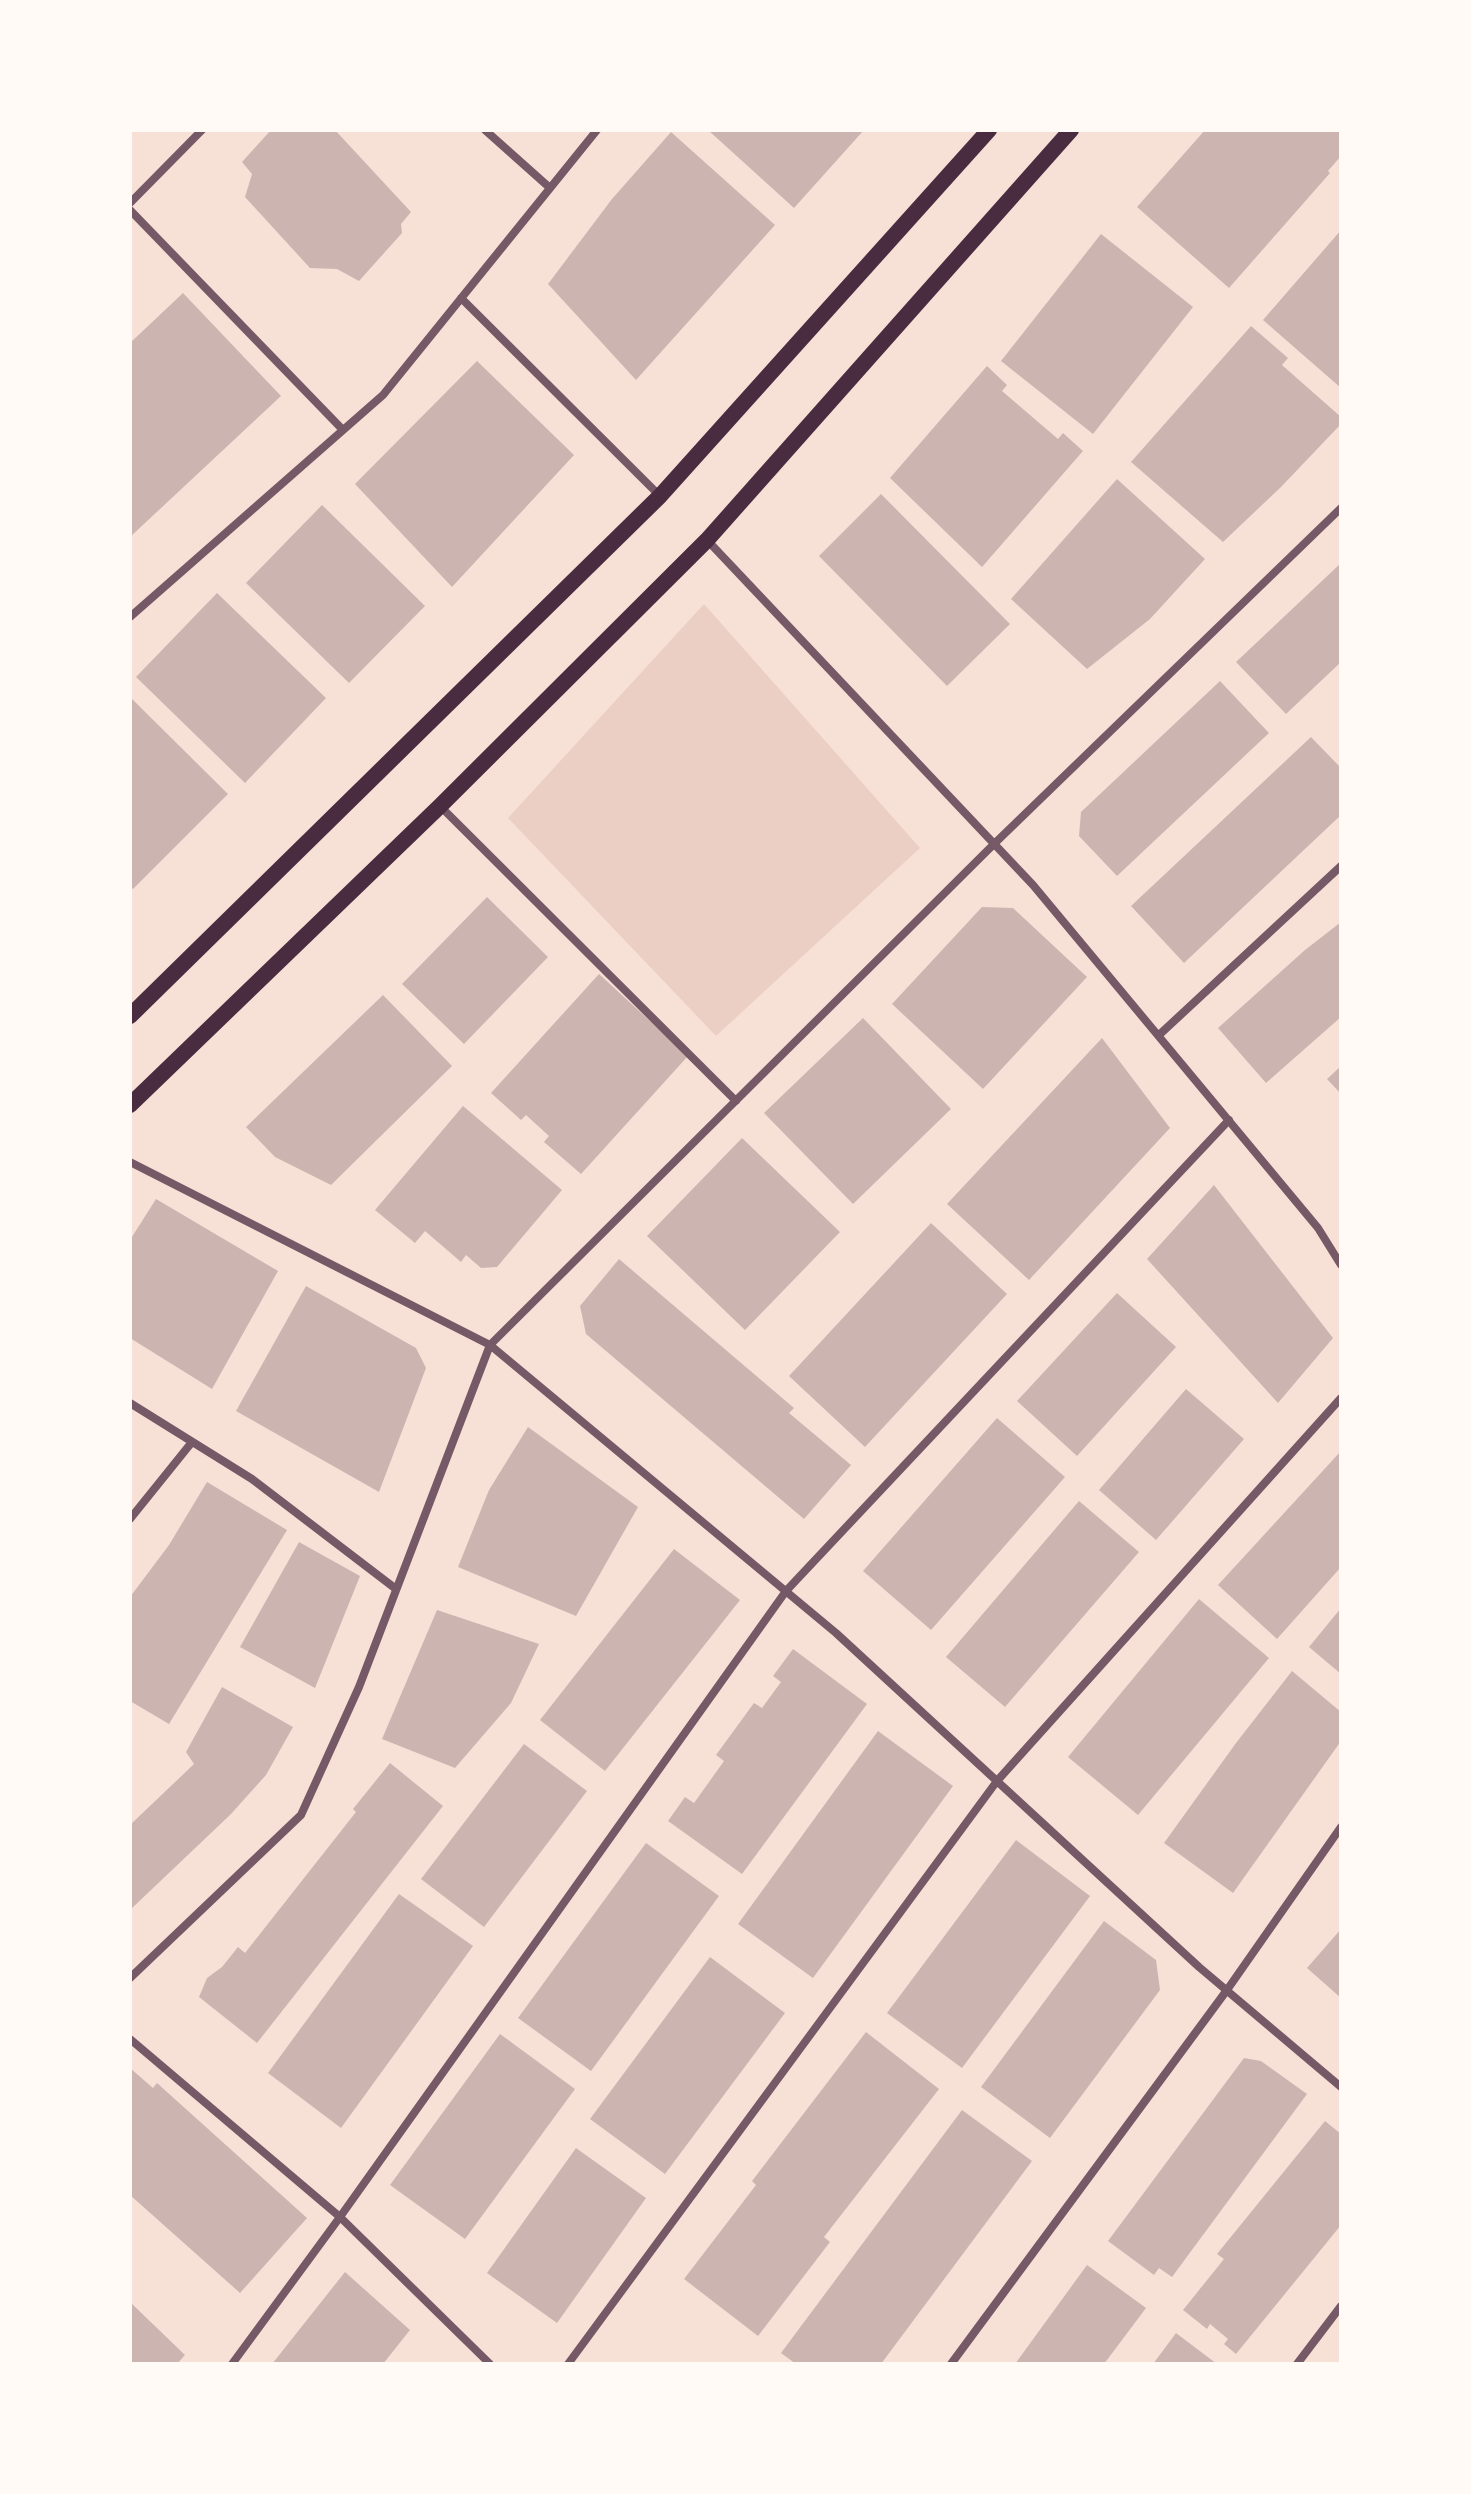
<!DOCTYPE html>
<html>
<head>
<meta charset="utf-8">
<style>
  body { margin:0 }
  #map { position:relative; width:1471px; height:2494px; overflow:hidden; background:#f7e1d7; font-family:Raleway,sans-serif }
  canvas { display:block }
  .frame { position:absolute; inset:0; border:132px solid #fffaf5; pointer-events:none }
</style>
</head>
<body>
<div id="map">
<canvas width="1471" height="2494"></canvas>
<div class="frame"></div>
</div>
<script>
const c = document.querySelector('canvas').getContext('2d');
c.lineJoin = 'round';
function paint(path, color) { c.fillStyle = color; c.fill(path, 'evenodd'); }
const shape = rows => new Path2D(rows.map(r => 'M' + r).join(''));
function strokePath(path, color, width, dash) { c.strokeStyle = color; c.lineWidth = width; c.lineCap = dash ? 'butt' : 'round'; c.setLineDash(dash || []); c.stroke(path); }
const green = shape([
  [704,604,920,848,716,1036,508,818]
]);
const building = shape([
  [271,130,335,130,411,212,401,224,402,233,359,281,337,269,310,268,245,197,252,174,242,162],
  [708,130,864,130,794,208],
  [1205,130,1341,130,1341,156,1328,171,1330,173,1229,288,1137,207],
  [671,132,775,225,636,380,548,284,612,199],
  [1341,230,1341,388,1263,320],
  [1101,234,1193,307,1093,434,1001,361],
  [183,293,281,396,130,537,130,343],
  [1251,326,1288,358,1282,365,1341,417,1341,424,1281,487,1223,542,1131,462],
  [477,361,574,455,452,587,355,484],
  [987,366,1007,385,1002,391,1058,439,1063,433,1083,451,982,567,890,478],
  [1117,479,1205,559,1150,619,1087,669,1011,599],
  [881,494,1010,624,947,686,819,556],
  [322,505,425,606,349,683,246,583],
  [1341,563,1341,662,1286,714,1236,662],
  [217,593,326,698,245,783,136,677],
  [1220,681,1269,733,1117,876,1079,836,1081,812],
  [130,697,228,794,133,889,130,886],
  [1311,737,1341,768,1341,815,1184,963,1131,906],
  [487,897,548,957,464,1044,402,984],
  [982,907,1013,908,1087,977,983,1089,892,1004],
  [1341,922,1341,1017,1266,1083,1218,1028,1305,950],
  [599,974,688,1056,581,1174,544,1142,549,1136,526,1115,521,1120,491,1093],
  [383,995,452,1066,331,1185,275,1157,246,1127],
  [863,1018,951,1109,853,1204,764,1113],
  [1102,1038,1170,1128,1029,1280,947,1204],
  [1341,1066,1341,1094,1327,1079],
  [463,1106,562,1190,497,1267,481,1268,466,1255,461,1262,425,1231,415,1243,375,1210],
  [742,1138,840,1232,745,1330,647,1236],
  [1214,1185,1333,1338,1278,1403,1147,1259],
  [156,1199,278,1271,212,1389,130,1338,130,1240],
  [931,1223,1007,1294,865,1447,789,1376],
  [619,1259,794,1408,789,1413,851,1465,804,1519,586,1334,580,1306],
  [306,1286,416,1348,426,1368,379,1492,236,1411],
  [1117,1293,1176,1347,1077,1456,1017,1401],
  [1186,1389,1244,1439,1156,1540,1099,1490],
  [997,1418,1065,1477,931,1630,863,1571],
  [528,1427,638,1507,576,1616,458,1567,489,1490],
  [1341,1451,1341,1567,1277,1639,1218,1585],
  [207,1482,287,1530,169,1724,130,1701,130,1597,169,1545],
  [1079,1501,1139,1552,1005,1707,946,1657],
  [299,1542,360,1576,315,1688,240,1647],
  [674,1549,740,1600,605,1771,540,1720],
  [1199,1599,1269,1658,1138,1815,1068,1757],
  [1341,1608,1341,1674,1309,1647],
  [437,1610,539,1644,511,1703,455,1768,382,1739],
  [793,1649,867,1704,742,1874,668,1821,685,1797,694,1803,724,1761,716,1755,754,1703,762,1708,781,1682,773,1676],
  [1292,1671,1341,1712,1341,1741,1233,1893,1164,1843,1236,1743],
  [222,1687,293,1727,266,1775,231,1814,130,1910,130,1825,194,1764,186,1752],
  [878,1731,953,1786,813,1978,738,1924],
  [524,1744,587,1791,484,1927,421,1879],
  [390,1763,443,1806,257,2043,199,1997,207,1978,222,1967,238,1947,245,1953,356,1812,353,1809],
  [1016,1840,1090,1896,962,2068,887,2013],
  [646,1843,719,1896,591,2071,518,2018],
  [399,1894,473,1946,341,2128,268,2073],
  [1104,1921,1156,1960,1160,1990,1050,2138,981,2087],
  [1341,1929,1341,1998,1307,1968],
  [710,1957,785,2013,665,2174,590,2119],
  [866,2032,939,2089,824,2237,830,2242,758,2336,684,2279,756,2185,752,2181],
  [500,2034,575,2089,465,2239,390,2185],
  [1244,2058,1261,2061,1307,2094,1172,2277,1159,2268,1154,2275,1108,2241],
  [130,2068,153,2088,157,2083,307,2218,240,2293,130,2195],
  [962,2110,1032,2161,881,2364,796,2364,781,2353],
  [1325,2121,1341,2134,1341,2225,1236,2354,1224,2344,1228,2339,1210,2324,1207,2329,1183,2310,1224,2259,1217,2254],
  [576,2148,646,2198,557,2323,487,2273],
  [1087,2265,1146,2308,1104,2364,1015,2364],
  [345,2272,410,2330,383,2364,272,2364],
  [130,2302,185,2355,177,2364,130,2364],
  [1176,2333,1217,2364,1153,2364]
]);
const minor = shape([
  [485,130,550,188],
  [130,203,202,130],
  [130,210,343,430],
  [461,298,660,496],
  [707,540,1033,885,1318,1228,1341,1265],
  [130,617,383,395,597,130],
  [440,806,736,1101],
  [1159,1035,1341,866],
  [130,1162,490,1345,836,1633,1199,1967,1341,2087],
  [130,1403,252,1479,396,1589],
  [130,1519,192,1442],
  [130,1978,301,1815,359,1687,490,1345,994,844,1341,508],
  [130,2039,340,2217,490,2364],
  [232,2364,340,2217,786,1591,1229,1120],
  [568,2364,997,1781,1341,1398],
  [951,2364,1227,1990,1341,1827],
  [1297,2364,1341,2306]
]);
const secondary = shape([
  [130,1016,660,496,989,130],
  [130,1105,440,806,707,540,1071,130]
]);
paint(green, '#ebcfc5');
paint(building, '#ccb4b1');
strokePath(minor, '#755966', 8);
strokePath(secondary, '#4a2c40', 16);
</script>
</body>
</html>
